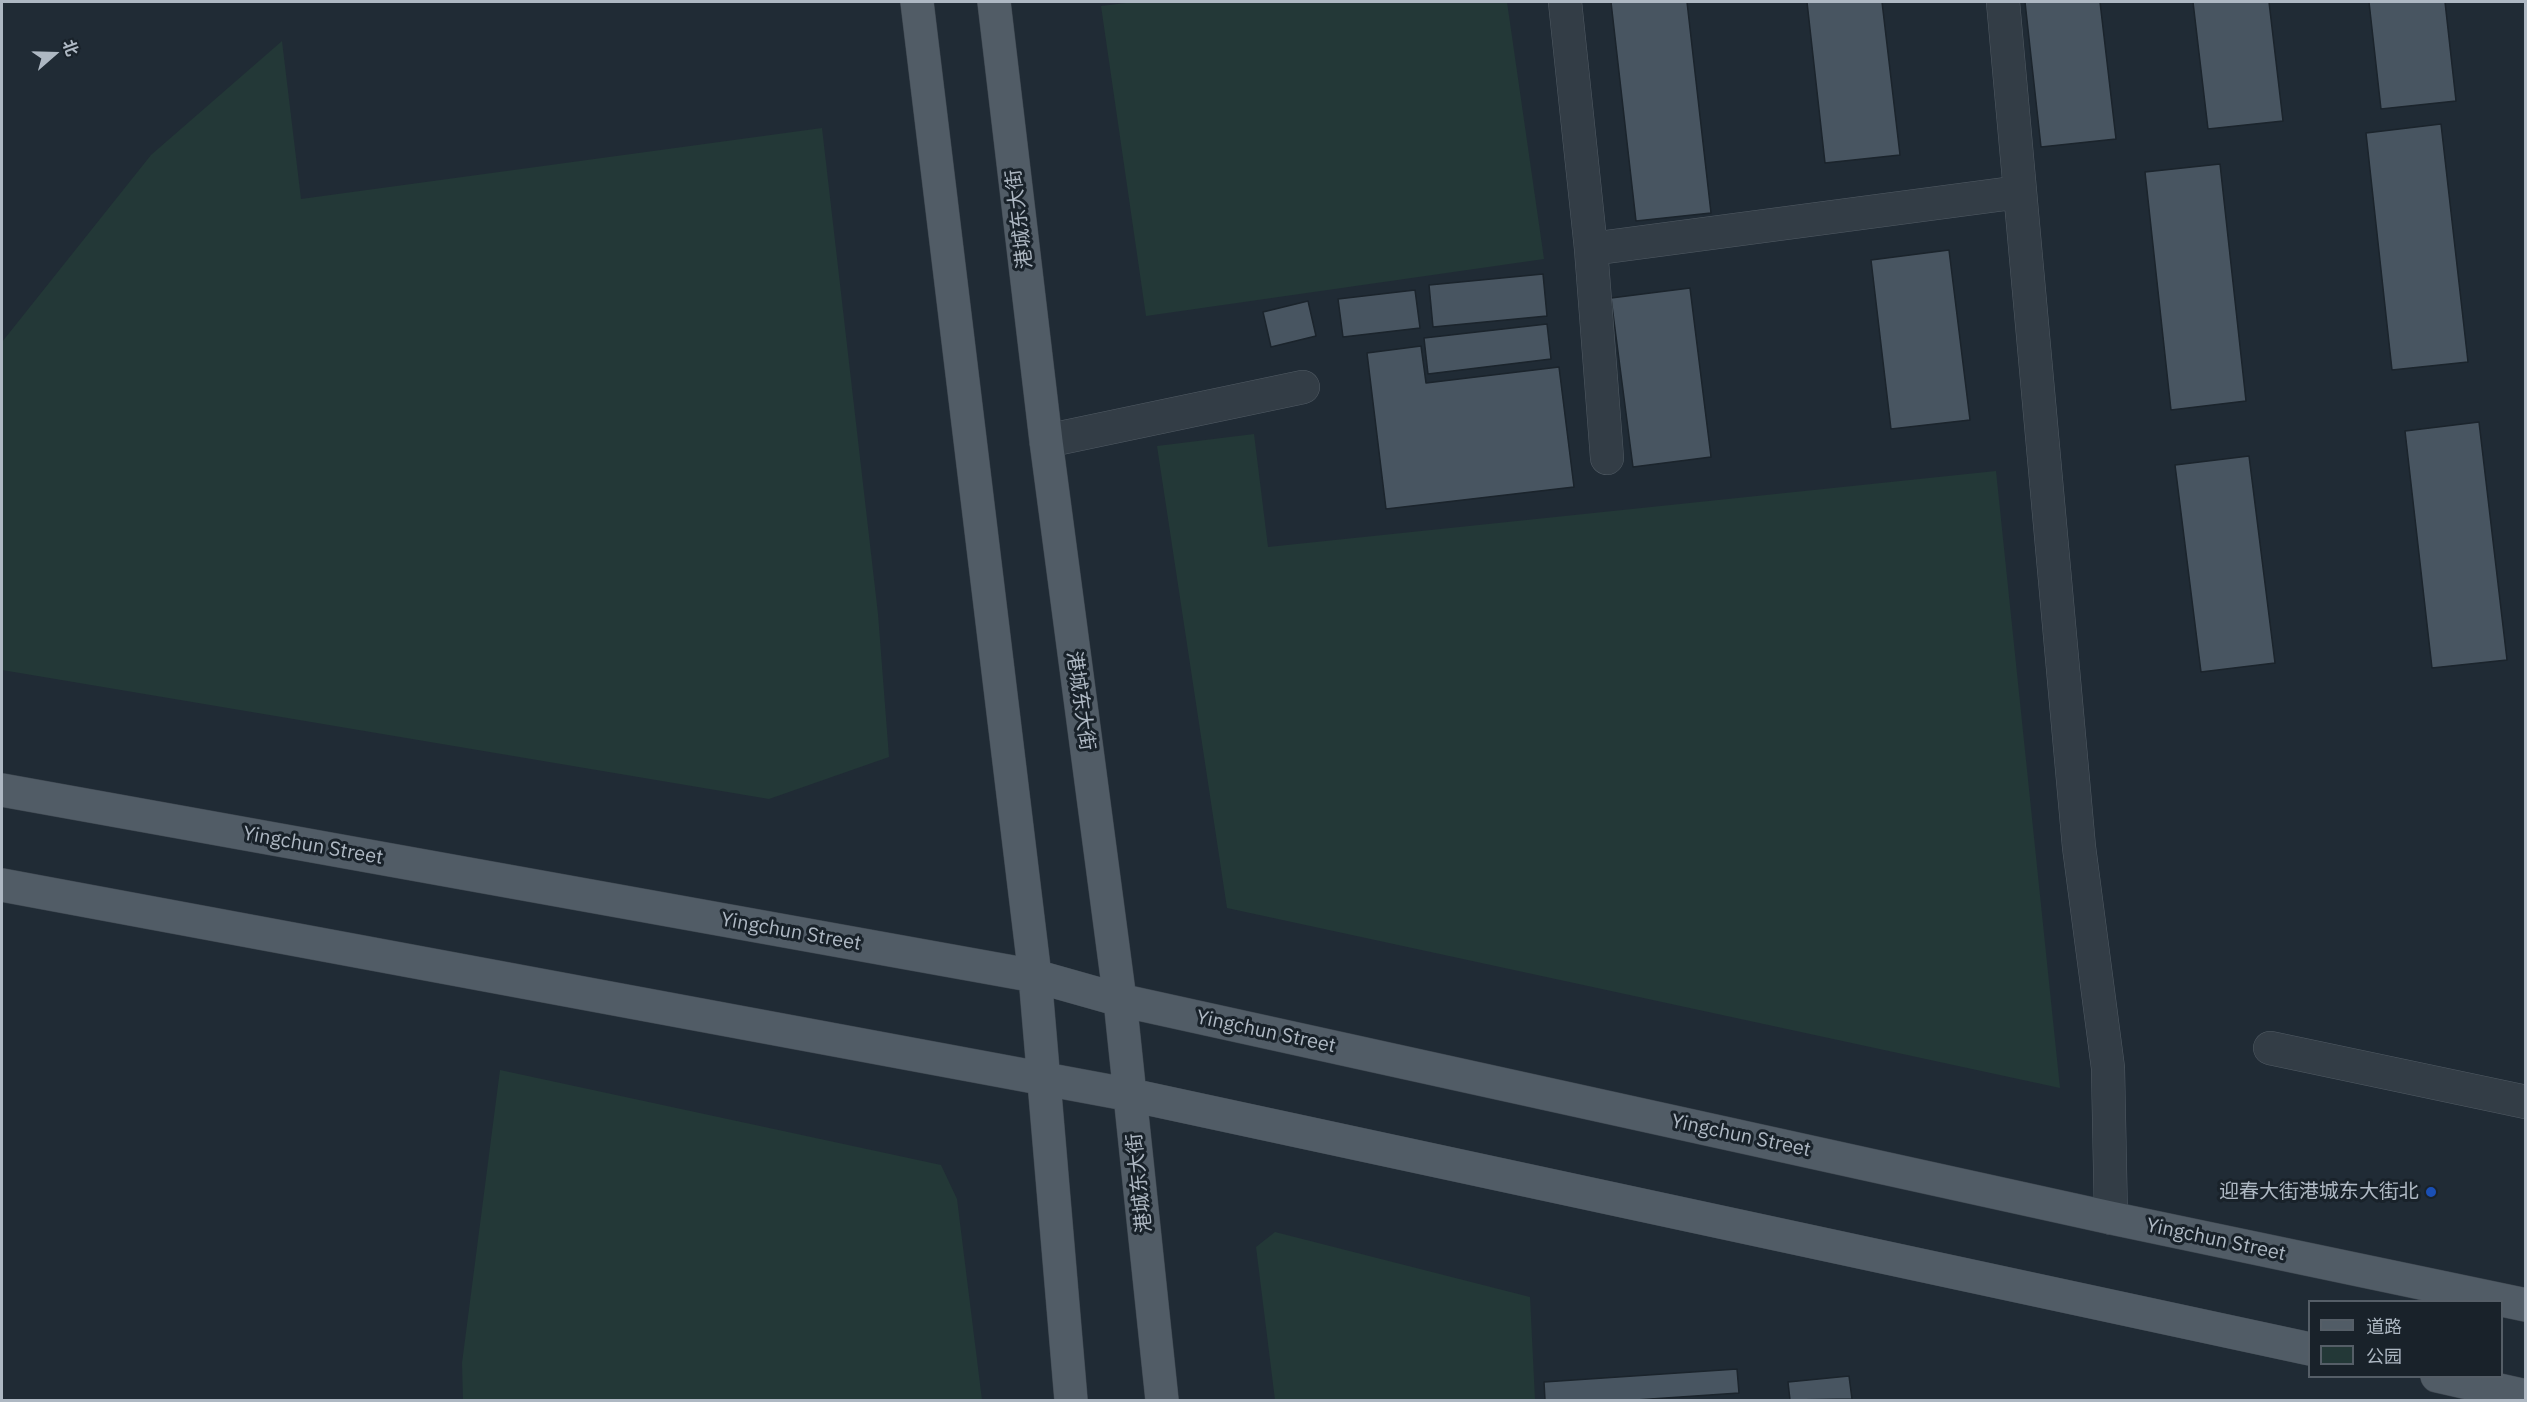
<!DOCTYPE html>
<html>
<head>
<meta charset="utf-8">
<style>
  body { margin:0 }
  #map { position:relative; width:2527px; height:1402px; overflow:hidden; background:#202b35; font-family:"IBM Plex Sans","Noto Sans SC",sans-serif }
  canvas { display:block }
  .frame { position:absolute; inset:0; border:3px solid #aeb8c3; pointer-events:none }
  .legend { position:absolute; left:2308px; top:1300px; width:195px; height:78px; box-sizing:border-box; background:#19222a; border:2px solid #555e67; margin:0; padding:8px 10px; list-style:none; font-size:18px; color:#aeb8c3 }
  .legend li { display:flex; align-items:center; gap:12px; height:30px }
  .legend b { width:30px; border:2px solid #555e67 }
  .north { position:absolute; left:24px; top:24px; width:60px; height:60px; -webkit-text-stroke:4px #19222a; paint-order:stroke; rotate:70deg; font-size:16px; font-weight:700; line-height:24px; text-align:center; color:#aeb8c3 }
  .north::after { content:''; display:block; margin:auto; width:21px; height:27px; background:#aeb8c3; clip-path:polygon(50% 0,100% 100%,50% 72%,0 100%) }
</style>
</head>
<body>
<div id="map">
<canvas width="2527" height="1402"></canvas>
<div class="frame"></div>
<ul class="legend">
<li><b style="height:8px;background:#515c66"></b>道路</li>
<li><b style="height:16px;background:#233837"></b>公园</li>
</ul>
<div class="north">北</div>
</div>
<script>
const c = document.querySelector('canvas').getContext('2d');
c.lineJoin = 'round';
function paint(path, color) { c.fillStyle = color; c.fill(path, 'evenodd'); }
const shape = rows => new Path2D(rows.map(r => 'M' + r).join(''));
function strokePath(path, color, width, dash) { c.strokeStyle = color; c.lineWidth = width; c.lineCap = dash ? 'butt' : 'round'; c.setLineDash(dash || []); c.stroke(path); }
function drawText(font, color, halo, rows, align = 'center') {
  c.font = font + ' "IBM Plex Sans","Noto Sans SC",sans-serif'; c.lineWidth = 6; c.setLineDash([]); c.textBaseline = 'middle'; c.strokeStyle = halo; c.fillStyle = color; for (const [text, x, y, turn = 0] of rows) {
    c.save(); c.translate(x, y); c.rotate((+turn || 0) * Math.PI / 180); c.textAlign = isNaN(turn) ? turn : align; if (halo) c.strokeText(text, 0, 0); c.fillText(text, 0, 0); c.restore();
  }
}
const green = shape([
  [1134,2,1507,2,1544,259,1146,316,1101,6],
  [282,41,301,199,822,128,878,614,889,757,769,799,2,670,2,342,151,155],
  [1254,434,1268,547,1996,471,2060,1088,1227,908,1157,446],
  [500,1070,941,1165,957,1199,982,1400,463,1400,462,1363],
  [1275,1232,1530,1297,1535,1400,1275,1400,1256,1247]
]);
const building = shape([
  [1611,2,1687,2,1711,213,1636,221,1611,2],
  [1807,2,1882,2,1900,155,1825,163,1807,2],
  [2025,2,2100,2,2116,139,2041,147,2025,2],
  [2193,2,2269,2,2283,121,2208,129,2193,2],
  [2369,2,2445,2,2456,101,2381,109,2369,2],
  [2441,124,2468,362,2392,370,2366,133,2441,124],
  [2220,164,2246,401,2171,410,2145,172,2220,164],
  [1949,250,1970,420,1891,429,1871,260,1949,250],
  [1543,274,1547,316,1433,327,1429,285,1543,274],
  [1690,288,1711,457,1633,467,1611,298,1690,288],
  [1415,290,1420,328,1343,337,1338,299,1415,290],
  [1308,301,1316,336,1271,347,1263,312,1308,301],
  [1547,324,1551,359,1428,374,1424,338,1547,324],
  [1421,346,1426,383,1559,367,1574,487,1386,509,1367,353,1421,346],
  [2479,422,2507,660,2432,668,2405,431,2479,422],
  [2249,456,2275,663,2201,672,2175,465,2249,456],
  [1737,1369,1739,1393,1636,1400,1545,1400,1544,1382,1737,1369],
  [1849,1376,1852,1399,1790,1400,1788,1382,1849,1376]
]);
const minor = shape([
  [1565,2,1591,249,2020,192],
  [2003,2,2079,847,2108,1068,2111,1218],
  [1591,249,1607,458],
  [1046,441,1303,387],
  [2270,1048,2526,1102]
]);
const major = shape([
  [917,2,1035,976,1071,1400],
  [994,2,1046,441,1120,1000,1162,1400],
  [2,790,1035,976,1120,1000,2111,1218,2526,1305],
  [2,885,1131,1095,2310,1349],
  [2437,1376,2526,1396]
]);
const markers = [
  [2431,1192,6,"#1a4fb4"]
];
const streetNames = [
  ["港城东大街",1020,219,-97],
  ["港城东大街",1080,701,82],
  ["Yingchun Street",313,846,10],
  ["Yingchun Street",791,932,10],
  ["Yingchun Street",1266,1032,12],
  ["Yingchun Street",1741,1136,12],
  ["港城东大街",1140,1183,-96],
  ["Yingchun Street",2216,1240,12]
];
const poiNames = [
  ["迎春大街港城东大街北",2419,1192]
];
paint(green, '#233837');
paint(building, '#485561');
strokePath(building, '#1b242c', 1.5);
strokePath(minor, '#515b64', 34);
strokePath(major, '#3d464f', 34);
strokePath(minor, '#333d46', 33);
strokePath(major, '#515c66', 33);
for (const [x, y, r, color] of markers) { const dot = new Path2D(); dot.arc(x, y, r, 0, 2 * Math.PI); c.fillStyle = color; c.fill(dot); strokePath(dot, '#19222a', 2); }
drawText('20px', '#aeb8c3', '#19222a', streetNames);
drawText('20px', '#aeb8c3', '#19222a', poiNames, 'right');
</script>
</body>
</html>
